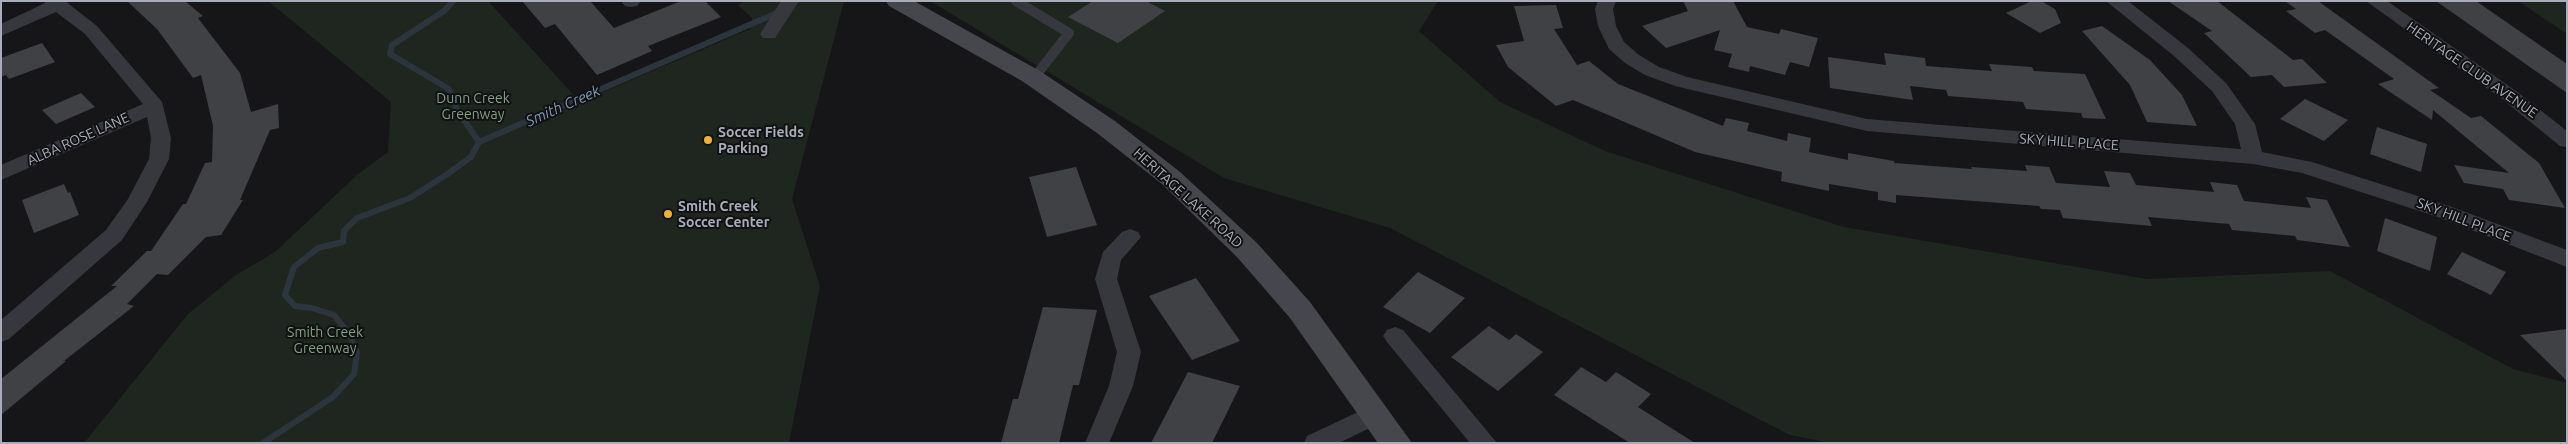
<!DOCTYPE html>
<html>
<head>
<meta charset="utf-8">
<style>
  body { margin:0 }
  #map { position:relative; width:2568px; height:444px; overflow:hidden; background:#161618; font-family:Ubuntu,sans-serif }
  canvas { display:block }
  .frame { position:absolute; inset:0; border:2px solid #a8adb8; pointer-events:none }
</style>
</head>
<body>
<div id="map">
<canvas width="2568" height="444"></canvas>
<div class="frame"></div>
</div>
<script>
const c = document.querySelector('canvas').getContext('2d');
c.lineJoin = 'round';
function paint(path, color) { c.fillStyle = color; c.fill(path, 'evenodd'); }
const shape = rows => new Path2D(rows.map(r => 'M' + r).join(''));
function strokePath(path, color, width, dash) { c.strokeStyle = color; c.lineWidth = width; c.lineCap = dash ? 'butt' : 'round'; c.setLineDash(dash || []); c.stroke(path); }
function drawText(font, color, halo, rows, align = 'center') {
  c.font = font + ' Ubuntu,sans-serif'; c.lineWidth = 4; c.setLineDash([]); c.textBaseline = 'middle'; c.strokeStyle = halo; c.fillStyle = color; for (const [text, x, y, turn = 0] of rows) {
    c.save(); c.translate(x, y); c.rotate((+turn || 0) * Math.PI / 180); c.textAlign = isNaN(turn) ? turn : align; if (halo) c.strokeText(text, 0, 0); c.fillText(text, 0, 0); c.restore();
  }
}
const green = shape([
  [268,1,488,1,580,102,750,29,752,18,738,5,745,1,844,1,792,199,820,286,789,443,84,443,188,314,236,275,275,252,358,174,388,152,391,102],
  [930,1,1438,1,1419,31,1500,102,1605,151,1844,227,2147,279,2330,271,2513,369,2567,383,2567,443,1830,443,1790,435,1390,228,1224,178],
  [2518,1,2567,1,2567,34]
]);
const stream = shape([
  [453,1,444,11,392,45,390,54,449,89,457,110,479,142],
  [263,443,333,397,354,374,357,352,349,334,334,315,312,308,295,306,285,295,294,267,318,248,343,242,344,231,357,218,410,198,446,175,471,157,479,142,779,12]
]);
const building = shape([
  [127,1,185,1,203,16,198,18,240,73,251,112,278,104,279,128,270,130,240,200,243,200,221,235,206,237,168,275,157,274,127,304,134,306,64,361,66,361,1,415,1,379,117,286,111,286,147,251,151,251,183,204,186,204,205,163,212,162,213,126,201,75,193,78,157,29],
  [522,1,590,1,614,28,681,1,705,1,721,17,648,46,652,51,597,75,555,24,545,28],
  [1093,1,1146,1,1165,11,1118,43,1068,17],
  [1683,1,1733,1,1747,27,1779,34,1781,29,1818,38,1809,67,1790,62,1785,75,1750,66,1749,72,1728,67,1732,54,1714,50,1720,30,1666,48,1642,26,1688,11],
  [2032,1,2041,1,2055,9,2061,23,2040,33,2006,13],
  [2168,1,2217,1,2293,60,2302,59,2327,83,2284,87,2272,75,2251,77,2204,33,2212,31],
  [2285,1,2318,1,2439,88,2430,90,2471,118,2481,116,2539,163,2565,208,2509,200,2503,189,2464,183,2454,165,2509,173,2433,110,2432,120,2378,84,2394,79,2325,30,2315,33,2286,11,2296,9],
  [2436,1,2476,1,2567,64,2567,93],
  [1556,5,1563,28,1554,29,1577,65,1589,61,1618,84,1723,126,1726,118,1749,123,1747,131,1787,141,1788,133,1811,138,1809,152,1848,160,1848,153,1894,161,1894,163,1972,169,1971,167,2027,171,2025,165,2049,167,2056,183,2110,187,2104,171,2130,173,2136,185,2214,192,2210,182,2237,185,2244,201,2311,208,2306,197,2327,200,2350,247,2297,240,2295,236,2232,230,2229,224,2148,217,2152,226,2063,218,2060,210,2041,209,2039,206,1896,195,1896,203,1878,200,1878,192,1829,184,1829,191,1781,181,1782,172,1695,152,1573,100,1556,106,1508,67,1496,45,1524,41,1514,6],
  [2102,26,2150,60,2182,95,2197,126,2147,122,2130,85,2082,31],
  [42,43,55,62,9,79,6,75,1,77,1,58],
  [1884,53,1925,58,1926,66,1992,71,1989,64,2032,67,2034,71,2085,74,2106,119,2083,118,2081,113,2026,109,2023,102,1948,96,1946,90,1910,86,1913,100,1830,88,1828,57,1886,65],
  [81,93,95,107,56,124,42,110],
  [2305,99,2348,120,2324,141,2280,119],
  [2377,127,2427,144,2421,172,2370,154],
  [1076,167,1097,225,1047,237,1029,177],
  [64,184,68,193,70,192,79,215,34,233,22,200],
  [2385,218,2437,237,2430,271,2377,251],
  [2462,252,2506,272,2491,295,2447,274],
  [1418,272,1465,298,1430,333,1383,307],
  [1196,278,1240,341,1192,360,1149,296],
  [1043,307,1097,310,1079,385,1073,385,1059,443,1001,443,1013,399,1018,399],
  [1489,326,1509,340,1516,334,1543,352,1498,391,1451,357],
  [2567,329,2567,381,2520,335],
  [1581,367,1606,382,1616,372,1651,394,1638,407,1695,443,1630,443,1554,395],
  [1188,372,1240,386,1212,443,1151,443]
]);
const service = shape([
  [1016,1,1069,33,1034,78]
]);
const minor = shape([
  [44,1,65,1,97,26,162,102,171,138,169,159,147,202,122,240,9,339,1,342,1,320,106,230,128,199,149,159,151,138,147,117,1,180,1,165,143,104,85,34,56,12,1,36,1,24,45,3,44,1],
  [621,1,639,1,640,2,637,6,631,7,625,6,621,1],
  [781,1,799,1,775,38,763,38,760,34,781,1],
  [1598,1,1616,1,1613,9,1616,26,1624,42,1639,55,1659,67,1687,77,1867,119,2241,149,2235,124,2212,91,2174,56,2106,1,2128,1,2188,48,2226,83,2255,124,2262,152,2312,162,2452,207,2567,250,2567,267,2438,217,2302,173,2253,164,1867,131,1675,86,1645,75,1625,63,1609,49,1598,26,1595,9,1598,1],
  [2366,1,2387,1,2516,91,2567,131,2567,147,2560,146,2502,99,2366,1],
  [1130,229,1138,232,1141,237,1121,260,1117,279,1141,352,1133,386,1109,443,1085,443,1109,386,1117,352,1095,279,1103,252,1122,232,1130,229],
  [1395,327,1403,330,1497,443,1470,443,1387,342,1383,336,1387,330,1395,327],
  [1375,404,1384,407,1387,414,1384,421,1339,443,1304,443,1307,436,1375,404]
]);
const secondary = shape([
  [886,1,914,1,1040,71,1115,121,1180,172,1257,243,1310,302,1412,443,1378,443,1290,318,1237,257,1162,184,1097,133,1022,81,889,6,886,1]
]);
const markers = [
  [708,140,5,"#f2b134"],
  [668,214,5,"#f2b134"]
];
const streetNames = [
  ["HERITAGE CLUB AVENUE",2472,70,35],
  ["ALBA ROSE LANE",78,139,-24],
  ["SKY HILL PLACE",2069,142,4],
  ["HERITAGE LAKE ROAD",1188,198,42],
  ["SKY HILL PLACE",2464,220,21]
];
const parkNames = [
  ["Dunn Creek",473,98],
  ["Greenway",473,114],
  ["Smith Creek",325,332],
  ["Greenway",325,348]
];
const poiNames = [
  ["Soccer Fields",718,132],
  ["Parking",718,148],
  ["Smith Creek",678,206],
  ["Soccer Center",678,222]
];
const waterNames = [
  ["Smith Creek",563,106,-24]
];
paint(green, '#1e261f');
strokePath(stream, '#2c353c', 6);
paint(building, '#404145');
strokePath(service, '#37383d', 10);
paint(minor, '#37383d');
paint(secondary, '#45474d');
for (const [x, y, r, color] of markers) { const dot = new Path2D(); dot.arc(x, y, r, 0, 2 * Math.PI); c.fillStyle = color; c.fill(dot); strokePath(dot, '#111113', 2); }
drawText('14px', '#a8adb8', '#111113', streetNames);
drawText('14px', '#7fa381', '#111113', parkNames);
drawText('bold 14px', '#a8adb8', '#111113', poiNames, 'left');
drawText('italic 15px', '#7f9bb3', '#111113', waterNames);
</script>
</body>
</html>
